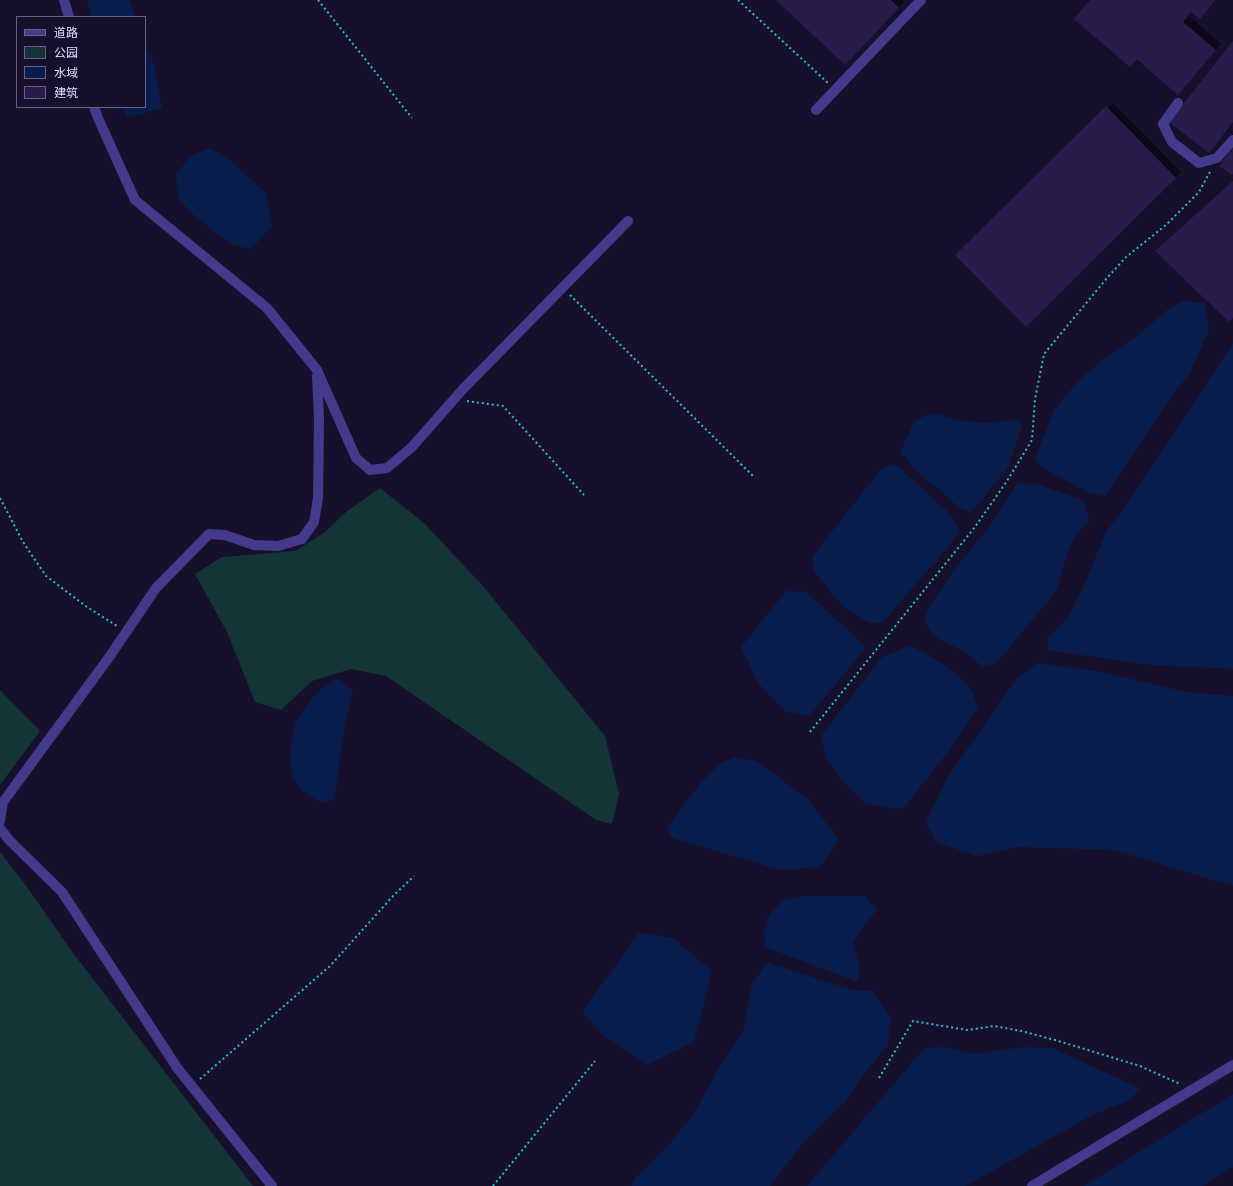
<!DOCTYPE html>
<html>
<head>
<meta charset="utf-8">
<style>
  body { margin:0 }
  #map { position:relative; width:1233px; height:1186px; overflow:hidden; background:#17102c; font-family:Signika,"Noto Sans SC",sans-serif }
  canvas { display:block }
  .legend { position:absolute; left:16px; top:16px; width:130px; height:92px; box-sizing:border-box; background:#17102c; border:1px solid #686180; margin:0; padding:5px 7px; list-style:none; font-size:12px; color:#e1dbff }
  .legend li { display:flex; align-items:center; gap:8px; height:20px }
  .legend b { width:20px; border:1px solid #686180 }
</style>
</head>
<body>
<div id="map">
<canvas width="1233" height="1186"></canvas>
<ul class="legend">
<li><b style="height:5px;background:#433a8c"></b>道路</li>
<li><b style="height:11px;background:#133536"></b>公园</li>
<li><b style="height:11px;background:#091d4c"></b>水域</li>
<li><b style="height:11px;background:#291c4d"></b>建筑</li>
</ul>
</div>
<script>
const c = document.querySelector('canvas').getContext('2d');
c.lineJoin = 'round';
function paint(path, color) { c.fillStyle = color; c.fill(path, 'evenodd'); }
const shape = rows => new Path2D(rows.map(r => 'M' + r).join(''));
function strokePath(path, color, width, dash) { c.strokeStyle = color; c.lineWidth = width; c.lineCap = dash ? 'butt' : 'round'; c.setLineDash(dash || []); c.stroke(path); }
const green = shape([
  [380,488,424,523,483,586,605,736,619,794,612,824,596,820,386,676,351,669,312,681,281,710,255,702,227,632,195,574,222,557,295,551,324,533,346,512],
  [0,690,40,731,0,785],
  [0,852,27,887,73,953,253,1186,0,1186]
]);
const water = shape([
  [87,0,129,0,136,17,92,17],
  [145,42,155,68,162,108,127,118,121,107,145,107],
  [210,148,232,162,266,194,272,226,251,249,230,244,197,218,178,199,176,174,192,155],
  [1182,301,1204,303,1209,330,1191,371,1170,399,1105,496,1089,493,1043,468,1035,459,1054,410,1079,380,1104,359,1143,331,1167,310],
  [1233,343,1233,669,1150,665,1048,650,1047,638,1069,616,1082,590,1106,532,1126,506],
  [934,413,961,421,986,423,1017,420,1022,426,1007,469,971,513,957,506,941,491,922,476,900,452,915,420],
  [890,464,899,467,952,516,960,531,949,546,882,623,870,623,844,608,817,575,813,569,812,557,881,469],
  [1017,483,1036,484,1083,500,1089,520,1074,538,1067,555,1057,590,996,664,983,667,965,652,933,636,924,620,928,609,953,571,990,526],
  [786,591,806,592,840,623,866,648,809,716,785,711,758,683,741,647],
  [910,645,945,665,970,687,978,708,951,748,903,809,889,808,865,803,843,781,826,759,821,736,881,658],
  [1038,663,1102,672,1186,692,1233,696,1233,886,1114,850,1019,847,977,856,936,842,926,822,947,778,1018,677],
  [338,678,353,691,346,719,334,800,322,803,304,792,292,778,290,753,295,724,311,699,326,684],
  [735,757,757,761,810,801,838,839,821,867,781,870,672,838,667,828,702,781,720,764],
  [807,896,865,896,877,909,853,942,860,969,858,982,765,947,764,932,769,915,784,900],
  [639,933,673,938,712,971,694,1042,647,1065,604,1036,582,1012],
  [767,962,852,990,872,991,891,1017,888,1045,863,1075,845,1102,805,1141,770,1186,631,1186,636,1177,666,1148,695,1112,719,1068,743,1031,752,984],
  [942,1047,977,1054,1022,1047,1052,1048,1139,1088,1131,1100,1094,1114,966,1186,807,1186,909,1066,925,1048],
  [1233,1094,1233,1167,1203,1186,1084,1186]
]);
const shadow = shape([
  [778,0,902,0,904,2,850,58],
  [1091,0,1215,0,1205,12,1192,11,1188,15,1221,44,1184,88],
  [1112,102,1181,172,1026,326,957,255]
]);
const building = shape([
  [776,0,891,0,899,8,845,65],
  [1090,0,1215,0,1200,19,1191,12,1183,22,1216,50,1178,95,1137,59,1130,67,1074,19],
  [1233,41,1233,122,1209,153,1169,122],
  [1106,106,1176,178,1026,327,955,255],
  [1233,148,1233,174,1232,175,1219,166],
  [1233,181,1233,318,1229,322,1155,251]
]);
const path = shape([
  [318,0,412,118],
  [738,0,828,83],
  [570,295,753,476],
  [467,401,503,406,584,495],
  [0,498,23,542,46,576,87,607,117,626],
  [810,732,975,527,1007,481,1032,440,1035,399,1044,354,1107,278,1126,257,1166,225,1199,192,1211,170],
  [879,1078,913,1021,967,1030,994,1026,1021,1031,1055,1040,1140,1066,1180,1084],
  [200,1079,330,966,393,896,414,876],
  [493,1186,595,1061]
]);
const minor = shape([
  [64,0,69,17],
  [1178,103,1163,124,1172,142,1199,163,1217,158,1233,140],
  [94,107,98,118,135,200,267,308,317,370,356,458,370,470,387,468,412,447,463,389,628,221],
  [816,110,921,0],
  [0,821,3,802,110,656,156,588,209,534,225,535,254,545,278,546,302,539,314,522,318,498,319,419,317,376],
  [0,828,9,840,62,892,178,1069,272,1186],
  [1032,1186,1233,1065]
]);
paint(green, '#133536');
paint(water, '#091d4c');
paint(shadow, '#0007');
paint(building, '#291c4d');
strokePath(path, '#2dc0c1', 2, [2, 3]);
strokePath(minor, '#433a8c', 10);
</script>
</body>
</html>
